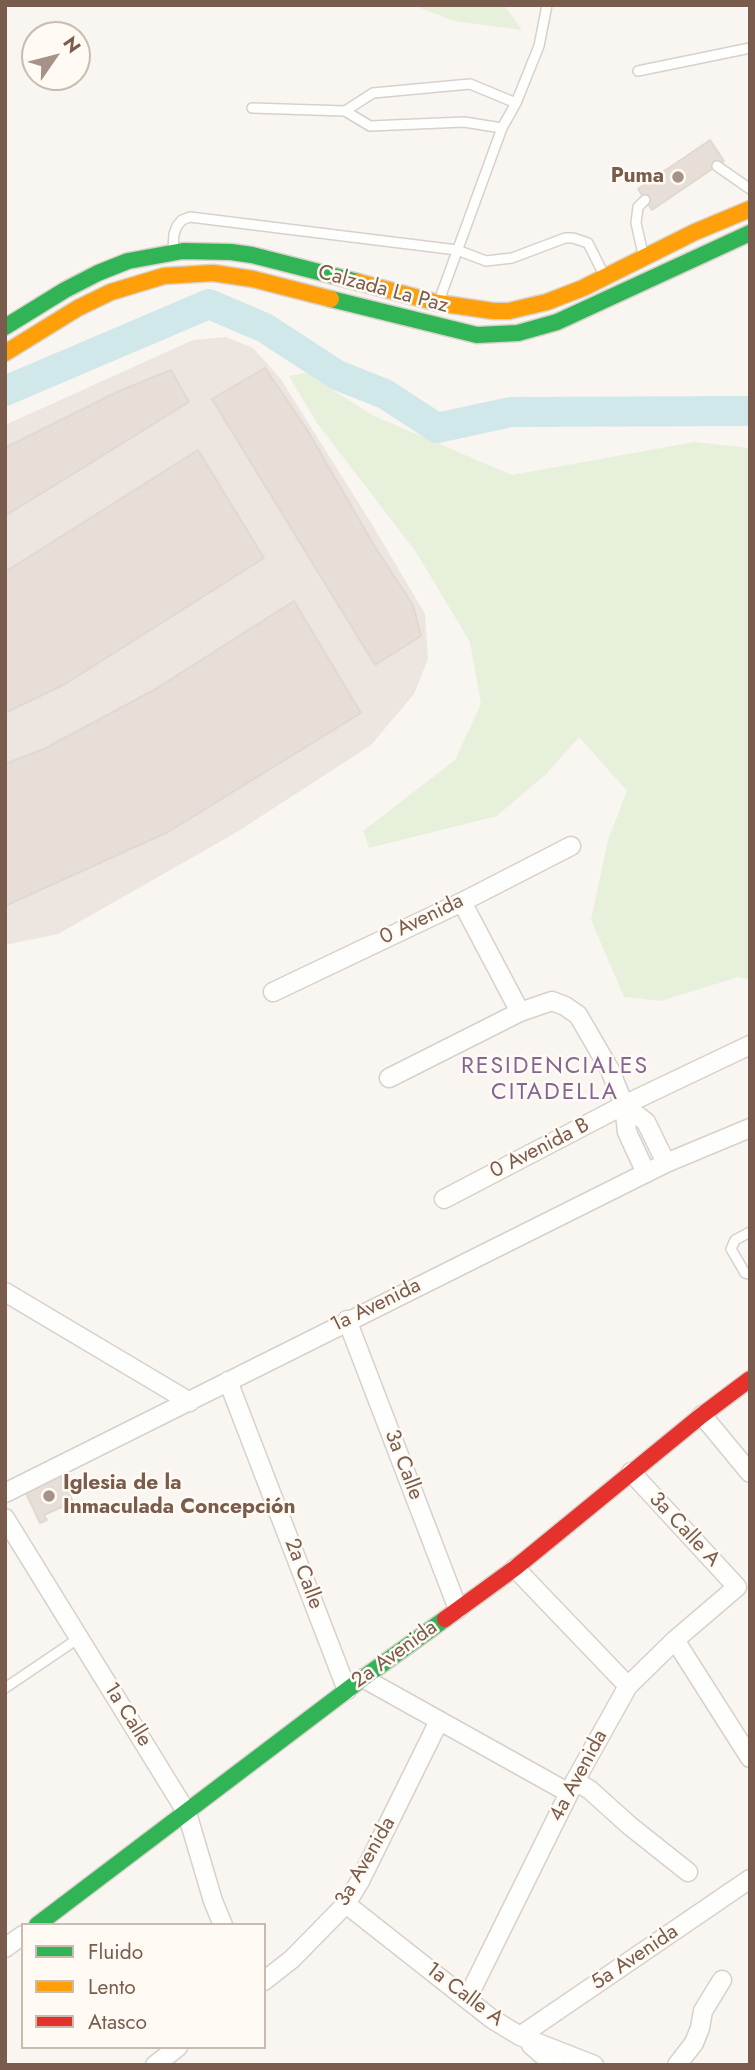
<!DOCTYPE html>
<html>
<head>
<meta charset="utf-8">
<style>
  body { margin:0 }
  #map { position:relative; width:755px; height:2070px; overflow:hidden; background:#f9f5f0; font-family:Jost,sans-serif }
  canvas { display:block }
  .frame { position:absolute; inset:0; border:7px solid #7a5c4d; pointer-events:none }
  .legend { position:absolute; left:21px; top:1923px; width:245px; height:126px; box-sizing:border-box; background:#fffaf3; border:2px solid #cabbb1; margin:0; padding:9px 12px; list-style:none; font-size:21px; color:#7a5c4d }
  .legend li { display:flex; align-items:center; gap:14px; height:35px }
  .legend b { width:35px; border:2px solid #cabbb1 }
  .north { position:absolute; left:21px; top:21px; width:70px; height:70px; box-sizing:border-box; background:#fffaf3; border:2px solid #cabbb1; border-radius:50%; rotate:55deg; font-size:19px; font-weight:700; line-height:28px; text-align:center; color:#7a5c4d }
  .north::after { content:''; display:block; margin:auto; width:24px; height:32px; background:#a69286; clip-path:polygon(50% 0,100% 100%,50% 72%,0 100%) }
</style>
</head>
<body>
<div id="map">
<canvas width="755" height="2070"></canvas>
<div class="frame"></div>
<ul class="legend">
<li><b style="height:9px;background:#30b455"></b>Fluido</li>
<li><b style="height:9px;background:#ff9f0a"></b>Lento</li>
<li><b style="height:9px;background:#e5322d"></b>Atasco</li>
</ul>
<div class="north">N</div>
</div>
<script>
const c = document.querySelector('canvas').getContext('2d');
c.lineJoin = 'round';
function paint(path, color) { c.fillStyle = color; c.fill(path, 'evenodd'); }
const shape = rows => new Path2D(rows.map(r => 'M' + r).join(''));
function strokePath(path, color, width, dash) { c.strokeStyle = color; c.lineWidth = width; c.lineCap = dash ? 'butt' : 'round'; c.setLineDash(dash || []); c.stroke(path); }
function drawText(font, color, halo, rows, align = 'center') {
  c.font = font + ' Jost,sans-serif'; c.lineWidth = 5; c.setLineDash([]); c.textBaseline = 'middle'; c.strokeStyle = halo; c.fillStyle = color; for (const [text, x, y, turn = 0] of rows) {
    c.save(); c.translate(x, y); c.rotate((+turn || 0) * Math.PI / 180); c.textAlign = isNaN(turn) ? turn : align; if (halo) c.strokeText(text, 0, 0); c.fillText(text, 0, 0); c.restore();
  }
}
const industrial = shape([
  [226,337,253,348,280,378,373,526,425,614,428,659,414,694,371,745,237,832,58,934,5,945,5,425,193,340]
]);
const green = shape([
  [412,5,504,5,522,30,454,21],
  [306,373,374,416,512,475,694,442,750,448,750,980,738,977,661,1001,624,997,591,920,608,840,627,791,579,737,545,775,497,816,369,848,363,831,455,760,481,704,470,642,416,552,317,423,289,376]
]);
const river = shape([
  [5,391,209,304,265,328,337,375,385,394,437,428,511,412,750,411]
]);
const building = shape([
  [710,140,724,161,652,210,638,189,710,140],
  [265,368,306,428,375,547,413,605,421,636,375,665,212,399,265,368],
  [171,370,189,402,5,516,5,448,117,392,171,370],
  [198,450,264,558,65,684,5,713,5,572,198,450],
  [294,601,361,713,168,832,5,906,5,764,44,749,154,690,294,601],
  [60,1475,73,1502,44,1515,47,1520,40,1523,25,1491,60,1475]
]);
const lane = shape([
  [638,71,750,48],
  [252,108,345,111,373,93,470,84,516,103],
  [345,111,370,126,464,122,502,128],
  [717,166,750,189],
  [173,249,174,234,177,226,182,220,190,217,457,250,486,261,512,258,565,238,573,238,588,243,603,273],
  [643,254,636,223,638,207,645,200],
  [440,298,502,128,516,103,539,46,547,5],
  [750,1232,735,1240,731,1249,745,1273,750,1274],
  [5,1688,79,1638]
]);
const street = shape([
  [462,902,520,1012],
  [273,992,462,902,571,846],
  [389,1078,520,1012,552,1001,565,1006,578,1015,610,1070,624,1105,646,1122,666,1163],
  [624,1105,627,1132,646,1173],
  [444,1199,624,1105,750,1045],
  [5,1292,190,1402],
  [347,1320,458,1609],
  [228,1381,347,1690],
  [702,1415,750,1473],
  [5,1493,666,1163,750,1128],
  [5,1518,187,1813,213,1901,223,1925],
  [515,1568,628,1686],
  [675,1640,750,1758],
  [363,1678,569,1793],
  [575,1781,590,1790,630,1826,688,1872],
  [346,1904,492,2019,520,2036,594,2065],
  [5,1948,23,1935],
  [264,1981,292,1959,346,1904,360,1881,439,1721],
  [467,1999,575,1781,628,1686,675,1640,737,1587,631,1472],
  [520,2036,750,1879],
  [531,2045,554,2065],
  [155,2065,178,2047],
  [677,2065,694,2043,700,2028,703,2011,722,1980]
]);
const fast = shape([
  [331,299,477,335,518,333,557,322,750,233],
  [5,327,65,290,98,273,128,261,183,251,231,252,252,255,358,282],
  [37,1925,363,1678,445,1619]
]);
const slow = shape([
  [358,282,438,303,493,311,509,311,547,302,583,288,695,232,750,209],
  [5,353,78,308,111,292,164,276,213,273,253,279,331,299]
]);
const jam = shape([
  [445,1619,515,1568,702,1415,750,1379]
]);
const markers = [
  [678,177,7,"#a69286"],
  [49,1496,7,"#a69286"]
];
const poiNames = [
  ["Puma",664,177],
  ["Iglesia de la",63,1484,"left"],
  ["Inmaculada Concepción",63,1508,"left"]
];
const streetNames = [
  ["Calzada La Paz",383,290,15],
  ["0 Avenida",422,920,-26],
  ["0 Avenida B",540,1149,-27],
  ["1a Avenida",376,1306,-26],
  ["3a Calle",403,1465,69],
  ["3a Calle A",684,1530,47],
  ["2a Calle",303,1574,69],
  ["2a Avenida",395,1655,-36],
  ["1a Calle",127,1715,58],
  ["4a Avenida",579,1776,-62],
  ["3a Avenida",366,1862,-60],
  ["5a Avenida",635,1958,-34],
  ["1a Calle A",464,1995,37]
];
const neighbourhoodNames = [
  ["RESIDENCIALES",555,1067],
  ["CITADELLA",555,1093]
];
paint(industrial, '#ede5e0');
paint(green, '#e7f0db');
strokePath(river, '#d0e8ea', 30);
paint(building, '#e6ded7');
strokePath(building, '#e2d8d2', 2);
strokePath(lane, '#d7d1cb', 12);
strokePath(street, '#d7d1cb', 21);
strokePath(fast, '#d9d2cb', 19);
strokePath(slow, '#d9d2cb', 19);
strokePath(jam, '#d9d2cb', 19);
strokePath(lane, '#fefefd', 9);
strokePath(street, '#fefefd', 18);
strokePath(fast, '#30b455', 16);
strokePath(slow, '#ff9f0a', 16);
strokePath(jam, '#e5322d', 16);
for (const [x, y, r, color] of markers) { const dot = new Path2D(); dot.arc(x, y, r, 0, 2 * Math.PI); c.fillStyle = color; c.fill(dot); strokePath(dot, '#fffaf3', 2.5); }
drawText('bold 21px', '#7a5c4d', '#fffaf3', poiNames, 'right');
drawText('21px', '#7a5c4d', '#fffaf3', streetNames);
c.letterSpacing = '2px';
drawText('23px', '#846695', '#fffaf3', neighbourhoodNames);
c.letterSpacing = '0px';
</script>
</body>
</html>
